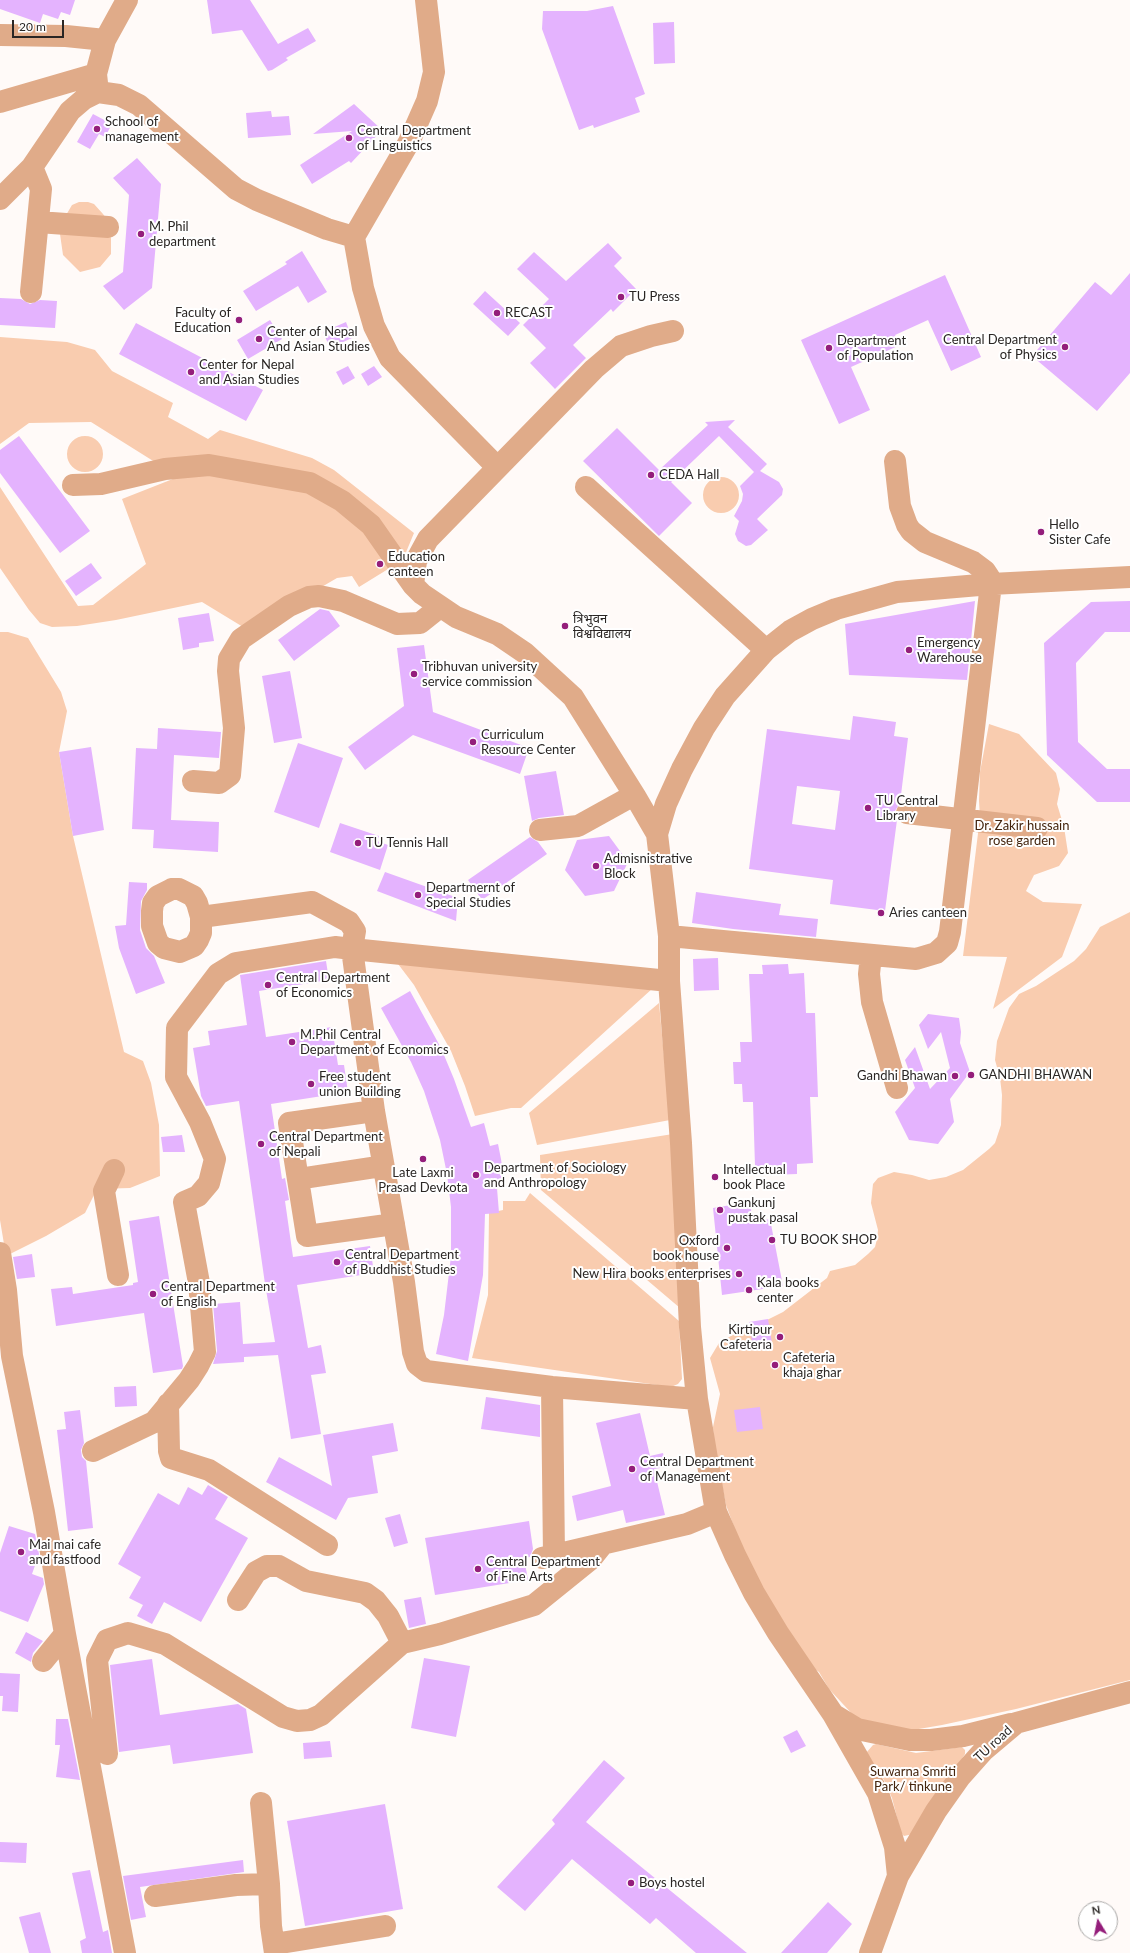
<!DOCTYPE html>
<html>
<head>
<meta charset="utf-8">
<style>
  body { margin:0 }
  #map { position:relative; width:1130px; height:1953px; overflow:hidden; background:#fffaf8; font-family:Lato,sans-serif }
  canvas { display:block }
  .north { position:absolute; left:1078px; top:1901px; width:40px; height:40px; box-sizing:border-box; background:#fff; border:1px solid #aaa8a7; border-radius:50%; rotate:350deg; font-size:11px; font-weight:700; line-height:16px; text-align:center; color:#2a2624 }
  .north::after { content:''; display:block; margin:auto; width:14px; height:18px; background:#941e7b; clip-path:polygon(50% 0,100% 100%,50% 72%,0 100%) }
  .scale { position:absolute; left:12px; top:20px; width:52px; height:18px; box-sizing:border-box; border:2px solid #2a2624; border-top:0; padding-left:5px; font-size:12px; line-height:14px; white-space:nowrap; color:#2a2624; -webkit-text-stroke:3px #fff; paint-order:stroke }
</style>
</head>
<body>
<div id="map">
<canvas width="1130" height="1953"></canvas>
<div class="north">N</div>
<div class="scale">20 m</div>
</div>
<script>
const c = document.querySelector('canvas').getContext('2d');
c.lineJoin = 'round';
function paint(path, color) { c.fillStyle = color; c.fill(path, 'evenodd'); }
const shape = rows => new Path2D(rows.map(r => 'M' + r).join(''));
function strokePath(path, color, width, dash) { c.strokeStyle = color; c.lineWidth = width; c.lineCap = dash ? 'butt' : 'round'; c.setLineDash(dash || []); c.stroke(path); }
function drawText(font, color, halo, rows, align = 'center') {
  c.font = font + ' Lato,"Noto Sans Devanagari",sans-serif'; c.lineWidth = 4; c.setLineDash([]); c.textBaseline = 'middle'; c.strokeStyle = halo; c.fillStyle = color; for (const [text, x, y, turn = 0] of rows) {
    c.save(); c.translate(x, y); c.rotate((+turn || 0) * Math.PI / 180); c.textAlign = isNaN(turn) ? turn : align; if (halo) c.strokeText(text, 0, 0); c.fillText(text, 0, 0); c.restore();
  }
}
const green = shape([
  [79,202,88,202,94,204,103,214,109,222,111,239,111,254,100,267,80,272,63,255,59,227,72,205],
  [0,337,67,342,95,350,112,371,173,403,168,417,208,439,220,430,312,458,334,470,414,533,402,562,327,487,158,464,91,422,29,423,0,444],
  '67 454a18 18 0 1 1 36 0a18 18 0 1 1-36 0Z',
  [199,473,303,488,347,511,393,566,359,587,352,576,337,578,248,630,202,602,116,620,77,626,52,627,40,623,29,610,0,568,0,487,78,606,93,605,146,564,122,499,183,475],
  '703 495a18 18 0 1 1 36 0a18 18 0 1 1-36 0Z',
  [0,632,8,632,28,638,61,692,67,711,59,752,73,836,124,1052,143,1061,151,1083,159,1125,160,1176,130,1188,97,1189,85,1213,46,1236,6,1256,0,1220],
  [989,724,1019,734,1056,773,1060,789,1057,804,1064,827,1068,853,1059,866,1034,875,1026,891,1043,902,1082,904,1062,957,993,1009,1007,957,963,956,980,817,979,801,980,772],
  [1130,912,1130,1680,1016,1709,942,1725,907,1731,889,1729,855,1717,829,1689,819,1672,806,1663,744,1554,726,1505,714,1446,713,1427,720,1394,710,1358,719,1343,736,1333,753,1327,783,1312,827,1278,830,1271,855,1265,868,1254,875,1247,877,1239,878,1230,871,1203,873,1184,878,1178,894,1172,912,1175,929,1180,946,1177,963,1170,989,1149,995,1143,1001,1125,1002,1095,1000,1078,995,1060,997,1041,1009,1008,1019,994,1036,986,1074,961,1086,949,1100,927],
  [392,956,653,988,521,1108,511,1108,475,1116,465,1086,451,1051,414,985],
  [659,1003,670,1120,537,1145,529,1113],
  [673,1134,680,1308,541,1190,540,1155],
  [530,1193,679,1321,682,1379,678,1384,671,1387,472,1358,488,1295,489,1213,503,1210,503,1201,525,1201],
  [876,1744,916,1753,962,1747,965,1750,965,1754,913,1834,904,1836,901,1833,892,1798,884,1780,866,1753,873,1745]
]);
const building = shape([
  [0,0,75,0,70,15,61,12,58,19,43,14,40,23,0,9],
  [207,0,250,0,278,44,308,28,316,41,286,58,288,60,272,70,268,71,242,30,212,34],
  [613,6,645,94,635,98,640,112,594,128,593,125,579,130,542,29,543,11,587,11],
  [674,22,675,63,654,64,653,23],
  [354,104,382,130,351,163,349,161,312,184,300,165,352,131,313,134],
  [271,111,272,117,289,116,291,135,248,138,246,113],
  [93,114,112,124,105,137,99,134,90,149,77,142],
  [137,158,161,184,152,288,124,310,103,286,123,272,129,195,113,178],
  [608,243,622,258,614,266,636,289,613,312,611,309,573,345,586,358,555,389,530,363,546,348,523,325,549,299,517,269,534,252,566,281],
  [302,251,327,292,308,303,298,286,256,311,243,291,287,264,285,262],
  [1130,273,1130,373,1097,411,1032,356,1095,282,1111,295],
  [945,275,981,357,951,371,928,320,895,335,900,345,851,367,870,410,839,424,801,340],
  [485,291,520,323,508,336,473,304],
  [0,298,21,299,30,304,40,300,57,301,55,328,0,325],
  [270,320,282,339,248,359,237,340],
  [346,322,352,338,330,348,323,332],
  [136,323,263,390,246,421,119,354],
  [348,366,355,378,343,385,336,372],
  [374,366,382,377,368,386,361,374],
  [735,420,728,427,767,464,760,471,779,482,783,489,782,495,757,519,768,530,751,545,746,546,738,541,735,534,739,521,734,516,742,501,743,494,740,486,754,472,719,436,671,482,692,503,659,536,583,461,617,428,659,470,708,425,705,422],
  [19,436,90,531,60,553,0,473,0,450],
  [91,563,102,578,76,596,65,581],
  [975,601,967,680,849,675,845,624],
  [1130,601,1130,632,1105,632,1076,663,1078,742,1107,769,1130,769,1130,802,1097,802,1047,755,1044,643,1091,602],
  [320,609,329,611,340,626,294,661,278,640],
  [209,613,214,641,199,643,199,647,183,650,178,618],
  [424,645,433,712,529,748,520,774,413,735,365,770,348,747,404,706,397,648],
  [290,671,302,738,274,743,262,676],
  [853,716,896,722,894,736,908,738,900,803,895,811,897,820,885,911,830,904,833,880,749,869,767,729,850,740],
  [797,786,840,791,835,830,792,824],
  [158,728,221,732,219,758,174,755,171,820,219,822,218,852,153,848,154,830,132,829,136,748,157,749],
  [298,743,343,758,319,828,274,812],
  [91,747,104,830,73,836,59,752],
  [556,771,564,815,539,818,532,821,524,776],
  [340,823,379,836,377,841,388,845,380,870,330,852],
  [609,836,628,862,614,891,585,896,565,870,577,840],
  [530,837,538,842,547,854,482,900,468,880],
  [385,872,458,898,456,921,377,891],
  [129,882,147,883,147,890,141,901,140,930,146,948,154,956,165,983,136,994,119,948,115,926,126,925],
  [696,892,781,904,779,915,818,919,816,937,733,929,692,923],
  [718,958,719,990,694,991,693,959],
  [326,961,329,980,259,991,266,1037,332,1027,338,1065,344,1065,348,1092,271,1104,282,1179,285,1178,289,1200,285,1201,293,1257,370,1246,374,1273,297,1285,308,1348,321,1345,326,1373,311,1375,321,1434,291,1439,278,1355,244,1357,244,1362,213,1364,217,1351,213,1304,240,1302,243,1344,275,1342,265,1284,239,1101,206,1106,201,1096,193,1048,210,1045,208,1031,247,1025,240,975],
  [788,964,789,974,804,973,806,1013,815,1013,818,1097,810,1097,813,1163,797,1164,797,1174,770,1175,769,1166,755,1166,753,1102,743,1102,742,1084,734,1084,733,1062,741,1062,740,1042,752,1042,749,974,763,974,762,965],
  [410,991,441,1048,454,1079,471,1127,484,1123,490,1146,498,1144,501,1159,505,1187,497,1188,499,1213,485,1214,483,1275,468,1361,436,1354,444,1315,451,1256,451,1207,447,1174,440,1140,424,1091,411,1062,381,1008],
  [928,1014,959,1018,961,1032,960,1043,970,1072,950,1099,954,1122,938,1144,909,1140,895,1112,915,1088,905,1060,915,1047,930,1089,950,1068,941,1032,928,1049,919,1025],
  [182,1135,185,1152,163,1152,161,1137],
  [749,1202,754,1222,770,1219,783,1286,722,1295,713,1208],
  [159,1216,183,1366,182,1369,153,1373,144,1313,56,1326,51,1289,72,1287,73,1294,133,1285,133,1283,138,1282,129,1221],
  [32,1254,35,1277,17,1279,13,1257],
  [768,1319,772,1343,753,1347,749,1322],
  [136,1386,137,1406,115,1407,114,1387],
  [486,1397,540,1405,540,1437,481,1429],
  [760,1407,763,1429,737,1432,734,1410],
  [80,1410,84,1443,81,1450,82,1457,86,1461,93,1528,68,1531,57,1430,66,1429,64,1412],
  [640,1413,650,1456,663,1453,666,1467,654,1469,665,1515,626,1523,623,1510,577,1521,572,1496,611,1486,596,1423],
  [393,1423,398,1451,372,1456,378,1493,348,1498,336,1520,266,1482,279,1457,332,1486,323,1435],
  [208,1485,228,1497,215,1519,248,1538,201,1622,164,1602,152,1624,137,1616,143,1605,129,1598,141,1577,118,1564,158,1493,179,1505,188,1487,202,1495],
  [400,1514,408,1543,394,1547,385,1518],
  [529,1521,533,1549,530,1557,524,1558,528,1580,435,1595,425,1538],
  [9,1526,35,1534,39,1554,32,1574,43,1578,44,1584,28,1622,0,1611,0,1553],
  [421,1597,426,1624,409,1628,404,1600],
  [26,1632,43,1641,33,1653,31,1662,15,1653],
  [424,1658,470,1666,456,1737,411,1728],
  [152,1659,160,1715,238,1704,246,1709,253,1753,173,1764,170,1745,119,1752,110,1665],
  [0,1673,20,1674,18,1712,2,1711,3,1696,0,1696],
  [56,1719,68,1719,80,1780,56,1777,60,1745,55,1745],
  [797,1730,806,1746,791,1753,783,1737],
  [330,1741,332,1757,304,1759,303,1743],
  [604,1760,625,1778,586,1822,747,1953,696,1953,656,1918,650,1924,572,1859,525,1911,497,1887,555,1824,552,1820],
  [385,1804,403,1909,305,1926,287,1821],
  [0,1842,27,1843,26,1863,0,1862],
  [243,1860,244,1872,140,1887,146,1917,131,1920,123,1876],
  [90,1870,103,1932,108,1930,112,1953,82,1953,80,1941,86,1938,72,1873],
  [828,1902,852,1924,827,1953,781,1953],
  [40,1912,51,1953,29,1953,19,1917]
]);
const minor = shape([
  [127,0,105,40,96,74,98,92,119,95,139,105,236,189,257,200,327,229,354,237,363,288,374,326,390,358,497,467],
  [0,35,66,36,105,40],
  [0,102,96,74],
  [0,199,32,167],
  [38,222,108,227],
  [354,237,409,142,427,101,434,72,426,0],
  [31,292,41,189,32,167,70,111,84,99,98,92],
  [73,485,101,484,165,469,209,465,310,483,342,501,371,525,413,585,422,594,456,617,497,634,525,653,573,697,635,796,657,834],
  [586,487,766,650],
  [413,585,416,561,428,539,594,369,621,346,651,336,673,331],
  [193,781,219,783,230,775,234,728,228,671,229,659,241,639,289,606,309,597,319,596,343,601,397,624,420,623,440,607],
  [907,813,1037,828],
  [540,830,578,826,634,795],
  [172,889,179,889,193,896,197,903,201,917,201,933,198,940,194,946,180,952,164,948,158,943,152,926,152,911,153,903,158,896,172,889],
  [669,936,916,959,936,953,947,943,950,932,991,584,989,577,985,571,973,562,925,542,911,531,907,525,900,506,895,461],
  [871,955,869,974,872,1002,897,1088],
  [669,981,352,949,374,1111,404,1282,413,1352,417,1364,426,1371,552,1387,697,1399],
  [374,1111,289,1123,307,1236,394,1224],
  [114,1170,104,1191,118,1275],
  [298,1179,383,1166],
  [0,1253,6,1290,12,1356,44,1512,65,1634,125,1953],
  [552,1387,554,1556],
  [168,1404,169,1451,171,1458,209,1470,327,1545],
  [93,1451,154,1422,189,1380,198,1366,205,1352,199,1283,184,1202,198,1196,209,1183,215,1159,200,1122,176,1077,177,1028,218,974,236,963,335,947,352,949,355,931,349,922,312,902,201,917],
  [542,1558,687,1524,716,1512],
  [238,1600,256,1572,267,1566,279,1566,306,1581,365,1593,376,1601,388,1616,402,1643],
  [43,1661,65,1634],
  [834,1715,857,1729,910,1740,931,1740,963,1736,1011,1724],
  [107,1754,97,1660,107,1640,128,1633,165,1644,283,1717,297,1721,310,1720,321,1715,402,1643,440,1634,534,1605,591,1559,603,1544],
  [261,1803,269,1884,271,1926,275,1953],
  [898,1876,895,1847,878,1793,833,1714,778,1633,754,1593,735,1555,716,1512,697,1399,690,1327,681,1143,669,981,669,936,657,834,666,804,682,769,704,728,725,696,766,650,790,631,812,619,836,609,897,592,991,584,1130,577],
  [155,1896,236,1885,269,1884],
  [274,1944,385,1926],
  [870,1953,898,1876,936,1811,960,1777,984,1750,1016,1723,1130,1692]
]);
const markers = [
  [97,129,4,"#941e7b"],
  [349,138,4,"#941e7b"],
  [141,234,4,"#941e7b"],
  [621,297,4,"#941e7b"],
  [497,313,4,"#941e7b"],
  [239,320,4,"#941e7b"],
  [259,339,4,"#941e7b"],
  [1065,347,4,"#941e7b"],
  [829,348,4,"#941e7b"],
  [191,372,4,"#941e7b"],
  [651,475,4,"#941e7b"],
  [1041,532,4,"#941e7b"],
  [380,564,4,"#941e7b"],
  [565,626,4,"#941e7b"],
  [909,650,4,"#941e7b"],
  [414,674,4,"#941e7b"],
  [473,742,4,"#941e7b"],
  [868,808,4,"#941e7b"],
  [358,843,4,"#941e7b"],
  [596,866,4,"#941e7b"],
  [418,895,4,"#941e7b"],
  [881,913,4,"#941e7b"],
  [268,985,4,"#941e7b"],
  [292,1042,4,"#941e7b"],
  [971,1075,4,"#941e7b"],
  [955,1076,4,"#941e7b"],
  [311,1084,4,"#941e7b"],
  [261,1144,4,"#941e7b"],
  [423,1159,4,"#941e7b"],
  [476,1175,4,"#941e7b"],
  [715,1177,4,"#941e7b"],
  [720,1210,4,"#941e7b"],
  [772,1240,4,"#941e7b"],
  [727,1248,4,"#941e7b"],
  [337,1262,4,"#941e7b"],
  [739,1274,4,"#941e7b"],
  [749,1290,4,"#941e7b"],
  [153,1294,4,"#941e7b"],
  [780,1337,4,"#941e7b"],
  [775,1365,4,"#941e7b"],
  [632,1469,4,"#941e7b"],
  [21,1552,4,"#941e7b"],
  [478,1569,4,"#941e7b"],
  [631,1883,4,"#941e7b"]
];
const poiNames = [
  ["School of",105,122],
  ["management",105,137],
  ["Central Department",357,131],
  ["of Linguistics",357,146],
  ["M. Phil",149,227],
  ["department",149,242],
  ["TU Press",629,297],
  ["Faculty of",231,313,"right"],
  ["Education",231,328,"right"],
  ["RECAST",505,313],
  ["Center of Nepal",267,332],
  ["And Asian Studies",267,347],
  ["Central Department",1057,340,"right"],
  ["of Physics",1057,355,"right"],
  ["Department",837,341],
  ["of Population",837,356],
  ["Center for Nepal",199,365],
  ["and Asian Studies",199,380],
  ["CEDA Hall",659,475],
  ["Hello",1049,525],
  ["Sister Cafe",1049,540],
  ["Education",388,557],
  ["canteen",388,572],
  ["त्रिभुवन",573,619],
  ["विश्वविद्यालय",573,634],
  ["Emergency",917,643],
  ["Warehouse",917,658],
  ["Tribhuvan university",422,667],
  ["service commission",422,682],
  ["Curriculum",481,735],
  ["Resource Center",481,750],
  ["TU Central",876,801],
  ["Library",876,816],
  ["TU Tennis Hall",366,843],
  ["Admisnistrative",604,859],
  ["Block",604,874],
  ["Departmernt of",426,888],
  ["Special Studies",426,903],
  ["Aries canteen",889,913],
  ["Central Department",276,978],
  ["of Economics",276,993],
  ["M.Phil Central",300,1035],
  ["Department of Economics",300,1050],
  ["GANDHI BHAWAN",979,1075],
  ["Gandhi Bhawan",947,1076,"right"],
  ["Free student",319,1077],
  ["union Building",319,1092],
  ["Central Department",269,1137],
  ["of Nepali",269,1152],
  ["Department of Sociology",484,1168],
  ["and Anthropology",484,1183],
  ["Intellectual",723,1170],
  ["book Place",723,1185],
  ["Late Laxmi",423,1173,"center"],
  ["Prasad Devkota",423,1188,"center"],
  ["Gankunj",728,1203],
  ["pustak pasal",728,1218],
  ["TU BOOK SHOP",780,1240],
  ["Oxford",719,1241,"right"],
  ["book house",719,1256,"right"],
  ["Central Department",345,1255],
  ["of Buddhist Studies",345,1270],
  ["New Hira books enterprises",731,1274,"right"],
  ["Kala books",757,1283],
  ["center",757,1298],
  ["Central Department",161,1287],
  ["of English",161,1302],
  ["Kirtipur",772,1330,"right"],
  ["Cafeteria",772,1345,"right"],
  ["Cafeteria",783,1358],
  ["khaja ghar",783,1373],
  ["Central Department",640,1462],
  ["of Management",640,1477],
  ["Mai mai cafe",29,1545],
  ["and fastfood",29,1560],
  ["Central Department",486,1562],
  ["of Fine Arts",486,1577],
  ["Boys hostel",639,1883]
];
const parkNames = [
  ["Dr. Zakir hussain",1022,826],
  ["rose garden",1022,841],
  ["Suwarna Smriti",913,1772],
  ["Park/ tinkune",913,1787]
];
const streetNames = [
  ["TU road",993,1744,-43]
];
paint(green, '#f9ccaf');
paint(building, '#e4b3fe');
strokePath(minor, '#e0ab89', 22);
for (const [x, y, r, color] of markers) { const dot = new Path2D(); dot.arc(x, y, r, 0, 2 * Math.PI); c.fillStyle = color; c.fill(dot); strokePath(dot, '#fff', 1.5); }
drawText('13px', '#2a2624', '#fff', poiNames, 'left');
drawText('13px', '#43240d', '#fff', parkNames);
drawText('13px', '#2a2624', '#fff', streetNames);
</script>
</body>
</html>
